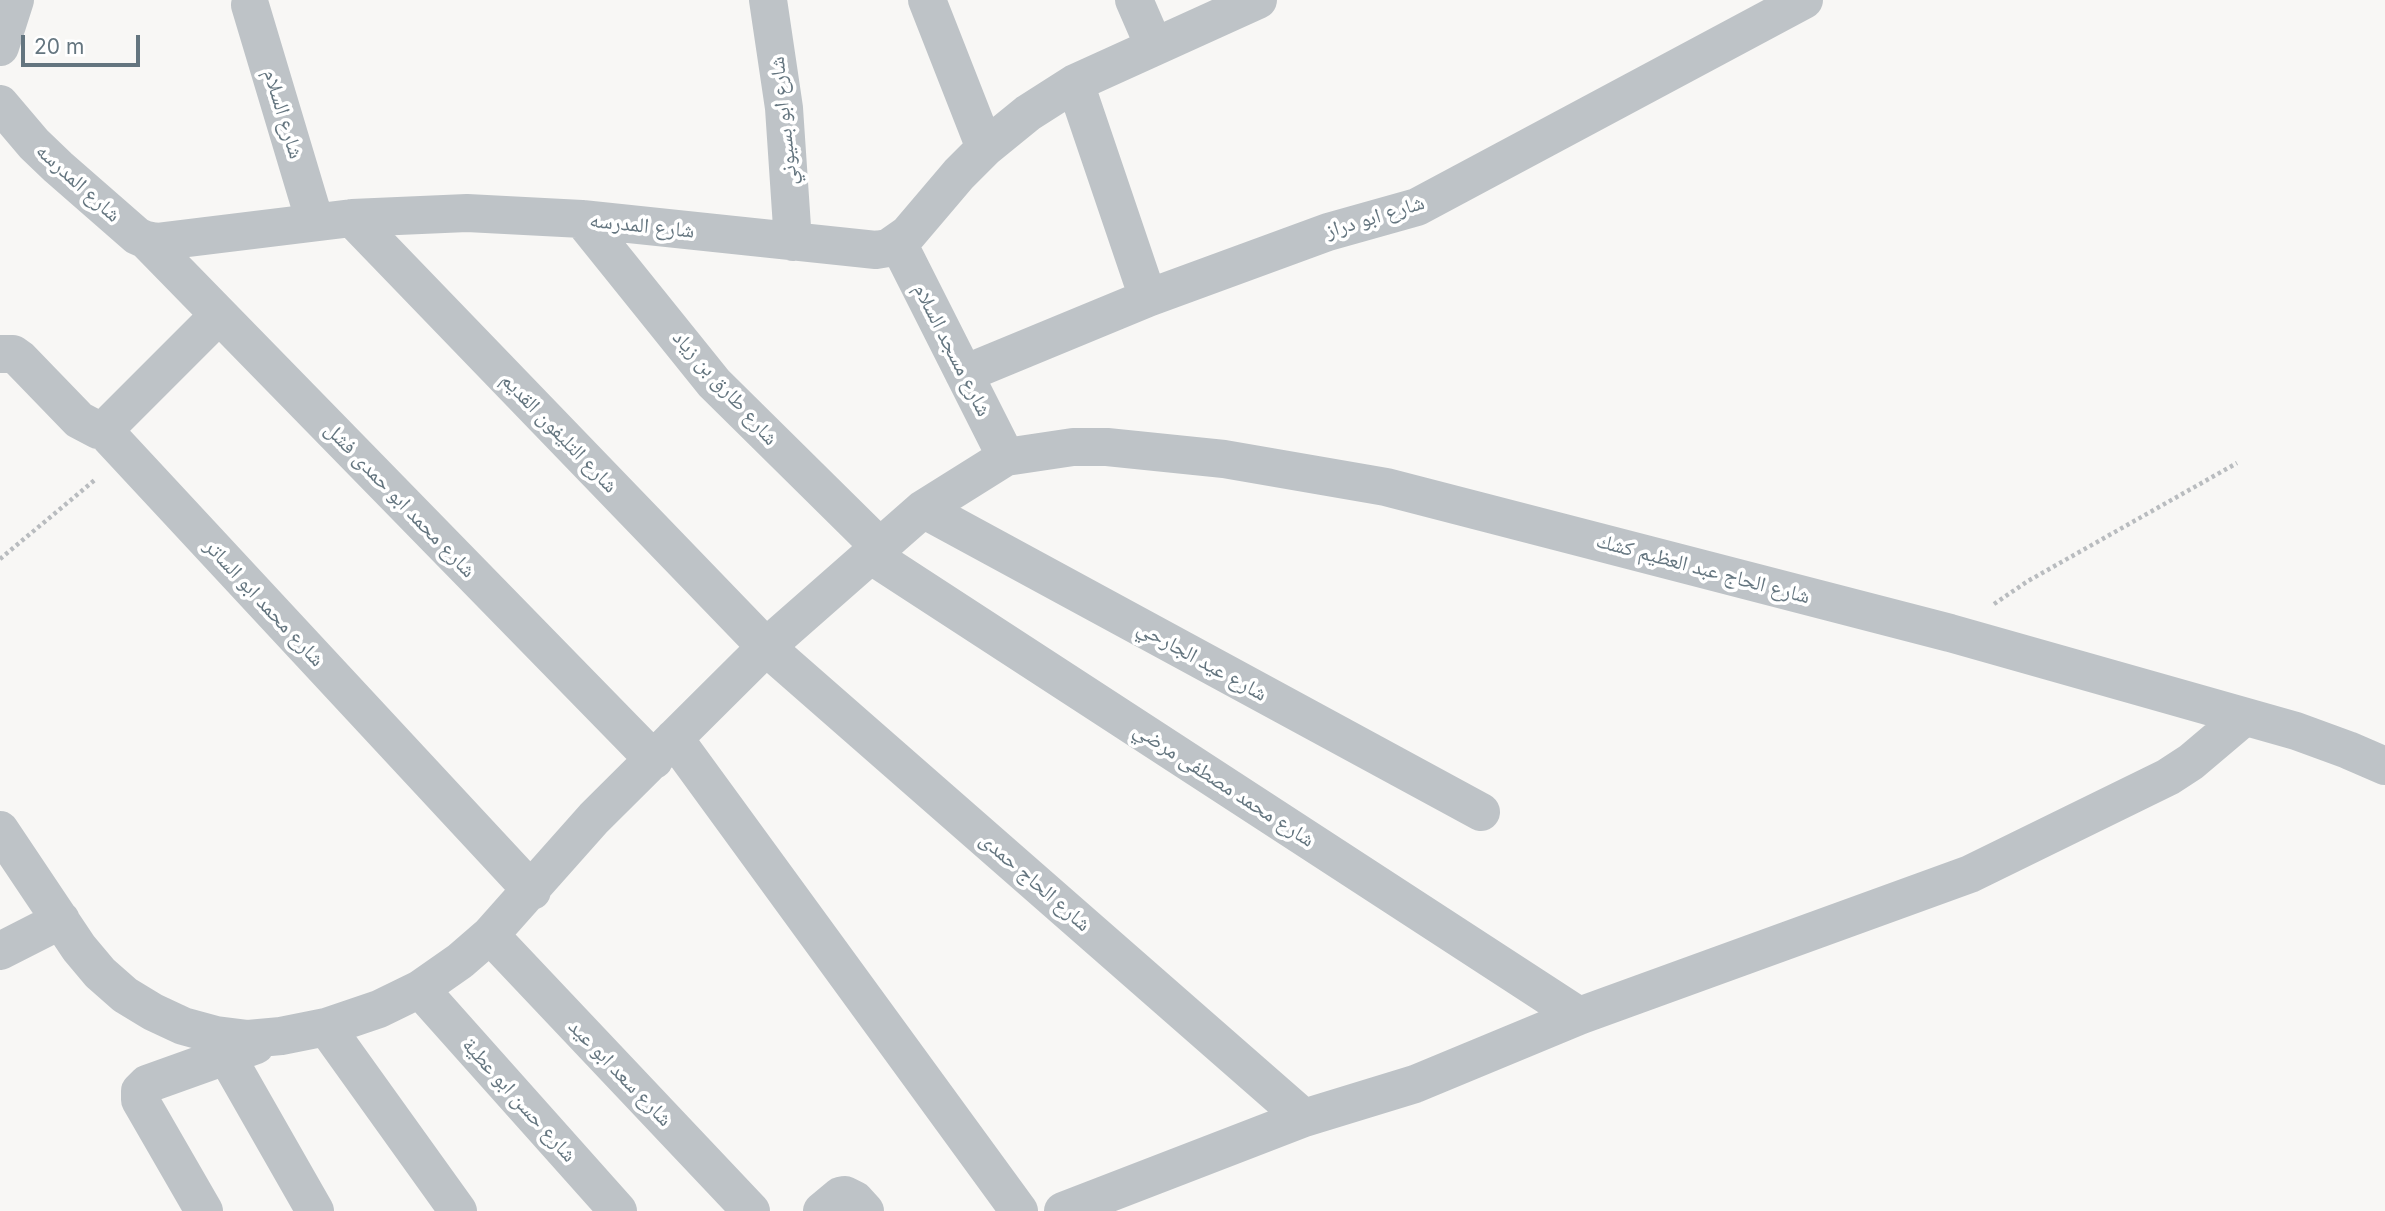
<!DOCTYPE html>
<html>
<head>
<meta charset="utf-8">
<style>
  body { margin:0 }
  #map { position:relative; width:2385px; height:1211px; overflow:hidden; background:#f8f7f5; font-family:Inter,sans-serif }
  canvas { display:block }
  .scale { position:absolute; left:21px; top:35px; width:119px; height:32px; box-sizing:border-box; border:4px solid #64757f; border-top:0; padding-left:9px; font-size:21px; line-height:24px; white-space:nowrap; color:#64757f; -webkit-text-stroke:5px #fff; paint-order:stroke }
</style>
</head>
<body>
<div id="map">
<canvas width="2385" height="1211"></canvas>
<div class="scale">20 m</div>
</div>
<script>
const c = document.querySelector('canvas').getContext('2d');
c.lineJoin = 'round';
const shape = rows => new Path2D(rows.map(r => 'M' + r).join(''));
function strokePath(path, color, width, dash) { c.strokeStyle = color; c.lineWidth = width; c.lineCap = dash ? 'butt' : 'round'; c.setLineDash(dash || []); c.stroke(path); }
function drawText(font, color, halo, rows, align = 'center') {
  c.font = font + ' Inter,"Noto Naskh Arabic",sans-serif'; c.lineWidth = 7; c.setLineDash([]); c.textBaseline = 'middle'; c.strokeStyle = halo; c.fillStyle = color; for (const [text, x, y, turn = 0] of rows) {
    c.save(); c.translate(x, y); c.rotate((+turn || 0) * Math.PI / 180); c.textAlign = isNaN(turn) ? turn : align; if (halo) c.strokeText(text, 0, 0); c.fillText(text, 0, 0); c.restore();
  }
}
const path = shape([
  [0,559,96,479],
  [1994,604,2028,581,2237,463]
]);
const minor = shape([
  [768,0,784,108,793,242],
  [927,0,985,148],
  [1134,0,1154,46],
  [250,5,315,222],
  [0,47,15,0],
  [1075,83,1148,298],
  [0,104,34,144,58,167,137,236,146,240,156,242,352,218,467,213,582,219,876,250,888,248,908,234,959,174,985,148,1028,113,1075,83,1258,0],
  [352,218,766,647,1304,1118],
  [582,219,714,383,879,546],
  [146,240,654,760],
  [898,243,1006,457],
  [219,315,113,421,108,431,110,437,532,891],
  [0,354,13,354,20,359,79,420,98,430,108,431],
  [964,374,1148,298,1328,232,1417,207,1804,0],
  [923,509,1481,812],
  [869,554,1579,1016],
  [674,738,1019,1211],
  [0,830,79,948,100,973,125,995,153,1012,183,1026,216,1035,248,1039,281,1036,326,1027,379,1009,420,989,460,961,490,935,594,818,766,647,923,509,1006,457,1073,447,1107,447,1224,459,1386,487,1950,633,2296,731,2348,750,2385,766],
  [490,935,751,1211],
  [0,951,61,920],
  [420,989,618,1211],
  [326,1027,458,1211],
  [226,1055,315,1211],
  [204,1211,140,1100,140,1091,147,1084,256,1045],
  [822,1211,840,1196,845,1195,855,1200,865,1211],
  [1063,1211,1304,1118,1415,1084,1579,1016,1970,874,2168,777,2191,762,2243,718]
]);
const streetNames = [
  ["شارع السلام",283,114,73],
  ["شارع ابو بسيوني",784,121,-96],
  ["شارع المدرسه",78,183,42],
  ["شارع ابو دراز",1375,217,-17],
  ["شارع المدرسه",642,226,6],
  ["شارع مسجد السلام",952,350,63],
  ["شارع طارق بن زياد",725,388,48],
  ["شارع التليفون القديم",559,433,46],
  ["شارع محمد ابو حمدى فشل",400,500,46],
  ["شارع الحاج عبد العظيم كشك",1703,569,15],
  ["شارع محمد ابو الساتر",264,603,47],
  ["شارع عيد الجارحي",1202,661,29],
  ["شارع محمد مصطفى مرضي",1224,785,33],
  ["شارع الحاج حمدى",1035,882,41],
  ["شارع سعد ابو عيد",620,1073,46],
  ["شارع حسن ابو عطية",519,1100,48]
];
strokePath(path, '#b9bcbf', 4.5, [3.5, 3.5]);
strokePath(minor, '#bec3c7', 38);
drawText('21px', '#64757f', '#fff', streetNames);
</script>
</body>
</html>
